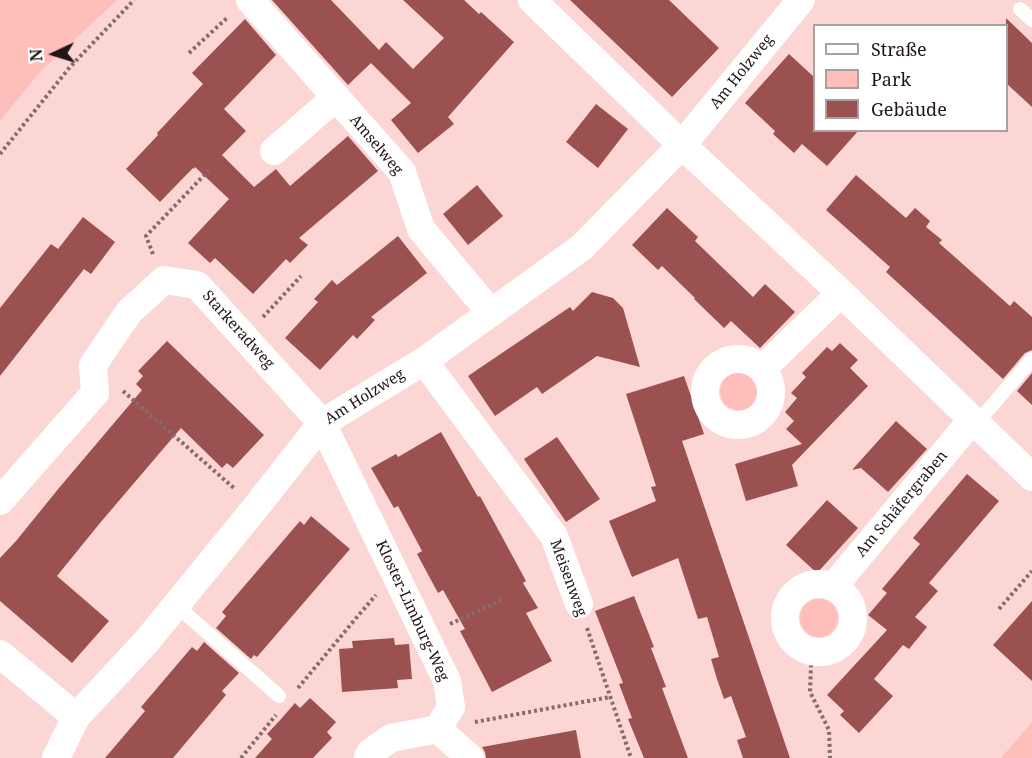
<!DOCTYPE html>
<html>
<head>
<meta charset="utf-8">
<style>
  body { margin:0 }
  #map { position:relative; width:1032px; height:758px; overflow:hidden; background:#fcd6d4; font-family:"Noto Serif",serif }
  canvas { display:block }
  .legend { position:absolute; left:813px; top:24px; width:195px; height:108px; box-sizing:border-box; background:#fff; border:2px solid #a7a1a1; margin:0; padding:8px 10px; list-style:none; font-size:18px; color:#221515 }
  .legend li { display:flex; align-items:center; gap:12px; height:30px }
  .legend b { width:30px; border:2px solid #a7a1a1 }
  .north { position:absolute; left:24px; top:24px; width:60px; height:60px; -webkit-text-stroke:4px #fff; paint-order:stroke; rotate:266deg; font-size:16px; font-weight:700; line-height:24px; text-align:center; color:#221515 }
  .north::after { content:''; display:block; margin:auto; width:21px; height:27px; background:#221515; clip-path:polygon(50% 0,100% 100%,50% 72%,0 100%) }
</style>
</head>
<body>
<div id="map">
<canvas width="1032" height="758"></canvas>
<ul class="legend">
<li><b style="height:8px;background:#fff"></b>Straße</li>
<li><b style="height:16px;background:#febfbb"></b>Park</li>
<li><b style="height:16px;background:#9a514f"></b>Gebäude</li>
</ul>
<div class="north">N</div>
</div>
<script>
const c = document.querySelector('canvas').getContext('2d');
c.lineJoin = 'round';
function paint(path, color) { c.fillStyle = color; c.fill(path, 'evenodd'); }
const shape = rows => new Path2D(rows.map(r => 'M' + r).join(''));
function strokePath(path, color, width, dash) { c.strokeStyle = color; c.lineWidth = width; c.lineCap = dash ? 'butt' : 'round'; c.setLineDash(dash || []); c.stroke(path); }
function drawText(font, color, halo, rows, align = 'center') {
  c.font = font + ' "Noto Serif",serif'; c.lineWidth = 4.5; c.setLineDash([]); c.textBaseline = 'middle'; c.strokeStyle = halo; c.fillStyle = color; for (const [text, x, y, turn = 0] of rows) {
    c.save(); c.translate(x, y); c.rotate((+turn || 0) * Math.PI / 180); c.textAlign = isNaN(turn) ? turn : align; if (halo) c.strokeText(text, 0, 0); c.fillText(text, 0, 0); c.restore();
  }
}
const green = shape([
  [0,0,117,0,39,73,0,121],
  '720 391a19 19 0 1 1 38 0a19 19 0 1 1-38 0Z',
  '800 618a19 19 0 1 1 38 0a19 19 0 1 1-38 0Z',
  [1032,722,1032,758,1001,758]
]);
const building = shape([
  [272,0,331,0,379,50,386,42,413,69,444,38,403,0,464,0,479,14,481,12,514,42,448,117,454,124,418,153,391,120,411,103,371,63,348,85],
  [570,0,669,0,719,48,672,97],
  [1006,18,1032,43,1032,107,1006,83],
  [245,19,276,55,224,109,246,131,222,155,254,187,276,169,290,186,348,136,378,171,299,238,308,245,290,263,286,259,253,294,215,258,210,263,188,243,229,199,195,167,194,169,193,168,160,202,126,169,158,135,157,133,203,84,192,73],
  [789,54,814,77,814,130,859,130,827,166,802,144,794,153,773,134,775,131,745,103],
  [596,104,628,129,598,168,566,142],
  [856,175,906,218,915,208,930,221,926,227,942,240,939,243,1010,306,1014,301,1032,317,1032,350,1025,353,1003,379,886,272,890,267,826,210],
  [477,185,503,216,468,245,443,214],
  [667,208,698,237,695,241,753,297,765,284,795,312,760,348,731,321,724,328,694,299,695,298,662,266,658,270,632,245],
  [83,217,115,242,91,274,84,269,0,376,0,308,51,244,58,249],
  [398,236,427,273,371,317,375,320,357,339,353,335,320,370,285,338,318,302,314,299,332,280,337,285],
  [592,292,613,298,623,308,640,367,597,356,542,394,537,387,495,416,468,376,570,307,573,311],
  [167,341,264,435,233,468,227,463,222,468,181,428,100,523,57,576,109,621,72,663,0,601,0,558,16,541,59,488,142,390,136,384,143,376,138,371],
  [840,343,858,360,850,368,868,386,792,465,798,486,746,501,735,464,802,444,786,429,794,421,785,412,797,398,791,393,806,377,802,373,827,347,832,351],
  [1032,373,1032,405,1017,391],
  [684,376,704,434,682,441,790,758,743,758,737,740,746,737,731,696,724,699,717,679,711,659,719,657,707,617,698,619,678,558,632,577,609,521,656,501,651,487,656,486,626,394],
  [896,421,927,449,888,492,861,468,852,470],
  [441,432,478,497,480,496,526,581,523,583,538,608,526,613,552,661,492,692,460,631,465,629,443,590,438,593,417,554,422,551,398,506,394,508,371,468,396,454,398,457],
  [557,437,600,499,566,522,524,459],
  [967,474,999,501,929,583,938,591,915,617,927,627,909,649,903,645,874,679,893,696,859,733,840,715,844,711,827,695,887,630,868,615,887,593,882,589,920,544,913,538],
  [827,500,858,528,817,573,786,545],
  [311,516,350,549,257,657,254,655,251,659,216,628,226,616,222,612,300,521,304,525],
  [634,596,654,647,651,648,666,687,662,688,688,758,644,758,628,719,632,718,619,684,623,683,595,611],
  [1032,601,1032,681,993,645],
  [394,638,395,645,409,644,412,679,397,680,398,688,342,692,339,649,353,648,352,641],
  [204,642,239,673,222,691,226,695,173,758,105,758,145,711,141,707,192,647,197,651],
  [310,698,336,722,327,732,332,738,313,758,255,758,272,739,267,734,281,719,295,703,300,708],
  [576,730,581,758,486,758,485,752,482,747]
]);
const path = shape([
  [189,53,228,17],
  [0,154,70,67,134,0],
  [153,254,146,236,209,170],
  [263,317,301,276],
  [123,391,235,489],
  [999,609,1032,571],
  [450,624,504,599],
  [587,628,631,758],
  [815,653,811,666,810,692,829,730,830,758],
  [298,688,357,617,376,595],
  [475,722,610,697],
  [241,758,276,715]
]);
const service = shape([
  [1020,9,1032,20],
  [976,424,1032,359],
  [176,605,279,696]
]);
const minor = shape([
  [250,0,402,172,421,229,491,313],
  [532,0,682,145,841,293,1032,477],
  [274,151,336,97],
  '705 392a33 33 0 1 1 66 0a33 33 0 1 1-66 0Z',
  [424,361,554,536,579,604],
  [762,369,841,293],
  [0,501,95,393,93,365,129,312,164,280,197,285,322,423,447,681,451,707,438,729,391,738,370,753,368,758],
  '785 618a34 34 0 1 1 68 0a34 34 0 1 1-68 0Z',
  [833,587,972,420],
  [0,654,76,717],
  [438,729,470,758],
  [56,758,76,717,146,642,256,507,322,423,424,361,582,247,682,145,801,0]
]);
const streetNames = [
  ["Am Holzweg",742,72,-51],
  ["Amselweg",376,145,50],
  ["Starkeradweg",238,330,48],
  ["Am Holzweg",365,397,-32],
  ["Am Schäfergraben",902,504,-50],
  ["Meisenweg",568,578,70],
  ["Kloster-Limburg-Weg",412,611,65]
];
paint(green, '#febfbb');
paint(building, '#9a514f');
strokePath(path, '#856c6b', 4, [3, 3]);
strokePath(service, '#fff', 14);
strokePath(minor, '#fff', 28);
drawText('15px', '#221515', '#fff', streetNames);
</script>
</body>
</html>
